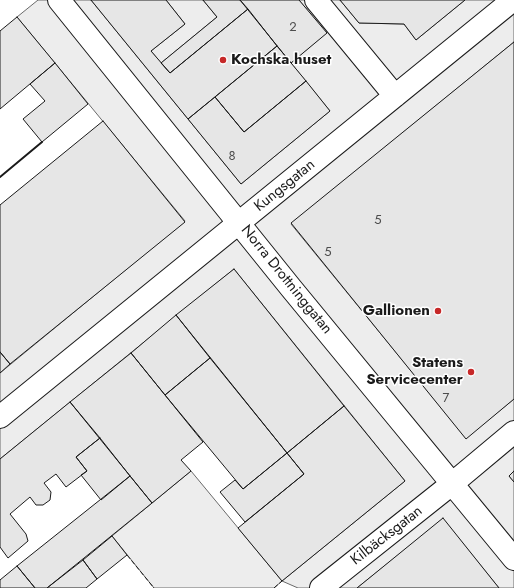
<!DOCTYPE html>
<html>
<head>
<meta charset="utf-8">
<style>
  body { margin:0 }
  canvas { display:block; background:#fff }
</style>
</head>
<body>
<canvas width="514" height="588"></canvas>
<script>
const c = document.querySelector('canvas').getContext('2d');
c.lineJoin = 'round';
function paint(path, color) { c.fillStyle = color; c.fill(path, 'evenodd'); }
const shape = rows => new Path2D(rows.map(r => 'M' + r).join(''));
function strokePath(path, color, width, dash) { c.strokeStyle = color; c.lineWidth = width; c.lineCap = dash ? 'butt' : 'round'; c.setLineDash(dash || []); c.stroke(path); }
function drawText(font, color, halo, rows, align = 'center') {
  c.font = font + ' Jost,sans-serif'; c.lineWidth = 3; c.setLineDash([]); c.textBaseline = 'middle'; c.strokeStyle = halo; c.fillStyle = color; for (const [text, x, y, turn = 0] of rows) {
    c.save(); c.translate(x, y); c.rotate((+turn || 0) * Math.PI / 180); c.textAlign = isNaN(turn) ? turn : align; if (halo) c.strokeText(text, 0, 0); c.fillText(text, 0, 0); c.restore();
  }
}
const parking = shape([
  [38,0,91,0,241,184,330,111,291,63,326,33,299,0,340,0,359,23,404,24,416,40,465,0,514,0,514,42,291,224,466,438,514,399,514,471,509,476,514,482,514,588,499,588,443,519,357,588,298,588,282,581,274,588,154,588,112,536,191,471,282,581,405,481,234,269,0,459,0,373,185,221,17,17,38,0],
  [166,0,203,0,217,17,161,63,151,51,185,24,166,0]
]);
const building = shape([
  [91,0,166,0,185,24,151,51,170,73,248,9,277,46,188,119,91,0],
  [203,0,240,0,248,9,170,73,161,63,217,17,203,0],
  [240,0,299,0,327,33,291,63,240,0],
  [340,0,465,0,416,40,404,24,359,23,340,0],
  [17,17,55,63,0,109,0,31,17,17],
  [514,42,514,399,466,439,291,223,514,42],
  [277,46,306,81,244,132,215,97,277,46],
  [55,63,88,104,42,142,23,119,45,101,30,84,55,63],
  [306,81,330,111,241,184,188,119,215,97,244,132,306,81],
  [103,121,185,222,10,364,0,352,0,205,103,121],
  [234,269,344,406,287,453,176,315,234,269],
  [176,315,210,358,165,395,131,353,176,315],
  [0,352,10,364,0,373,0,352],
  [131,353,203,442,181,460,191,471,152,503,70,402,131,353],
  [210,358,287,453,243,489,165,395,210,358],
  [70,402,100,438,76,457,87,471,66,487,56,474,44,483,51,492,50,500,43,505,36,505,30,497,10,514,26,534,28,541,8,558,0,547,0,459,70,402],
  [344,406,405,481,282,581,238,528,304,474,287,453,344,406],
  [100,438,130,476,101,500,81,475,87,471,76,457,100,438],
  [287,453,304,474,245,522,220,492,235,480,243,489,287,453],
  [514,471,514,482,509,476,514,471],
  [130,476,152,503,47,588,35,588,17,566,130,476],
  [443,518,499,588,357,588,373,575,443,518],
  [112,536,127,555,97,579,83,560,112,536],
  [83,560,97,579,86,588,47,588,83,560],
  [17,566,35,588,0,588,0,580,17,566]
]);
const pedestrian = shape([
  [59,0,291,288,514,559],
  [316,0,395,96],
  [0,417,513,0],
  [321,588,453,483,514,432]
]);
const fence = shape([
  [127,555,154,588],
  [274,588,282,581]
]);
const wall = shape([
  [0,177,42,142]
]);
const markers = [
  [223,60,4,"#c62828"],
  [438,311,4,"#c62828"],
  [471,372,4,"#c62828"]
];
const numberNames = [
  ["2",293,28],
  ["8",232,157],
  ["5",378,221],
  ["5",328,253],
  ["7",446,399]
];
const poiNames = [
  ["Kochska huset",231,60,"left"],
  ["Gallionen",430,311],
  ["Statens",463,363],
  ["Servicecenter",463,380]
];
const streetNames = [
  ["Kungsgatan",285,186,-39],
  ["Norra Drottninggatan",286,280,51],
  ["Kilbäcksgatan",387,536,-38]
];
paint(parking, '#ededed');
strokePath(parking, '#6a6a6a', 1);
paint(building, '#e6e6e6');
strokePath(building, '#1a1a1a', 1);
strokePath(pedestrian, '#1a1a1a', 24);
strokePath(pedestrian, '#fff', 22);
strokePath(fence, '#1a1a1a', 1, [5, 2]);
strokePath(wall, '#1a1a1a', 2);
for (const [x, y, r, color] of markers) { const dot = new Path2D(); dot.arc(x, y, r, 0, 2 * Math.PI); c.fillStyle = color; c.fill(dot); strokePath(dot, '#fff', 1.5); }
drawText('13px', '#4d4d4d', null, numberNames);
drawText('bold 15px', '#1a1a1a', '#fff', poiNames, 'right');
drawText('15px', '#1a1a1a', '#fff', streetNames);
</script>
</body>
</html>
